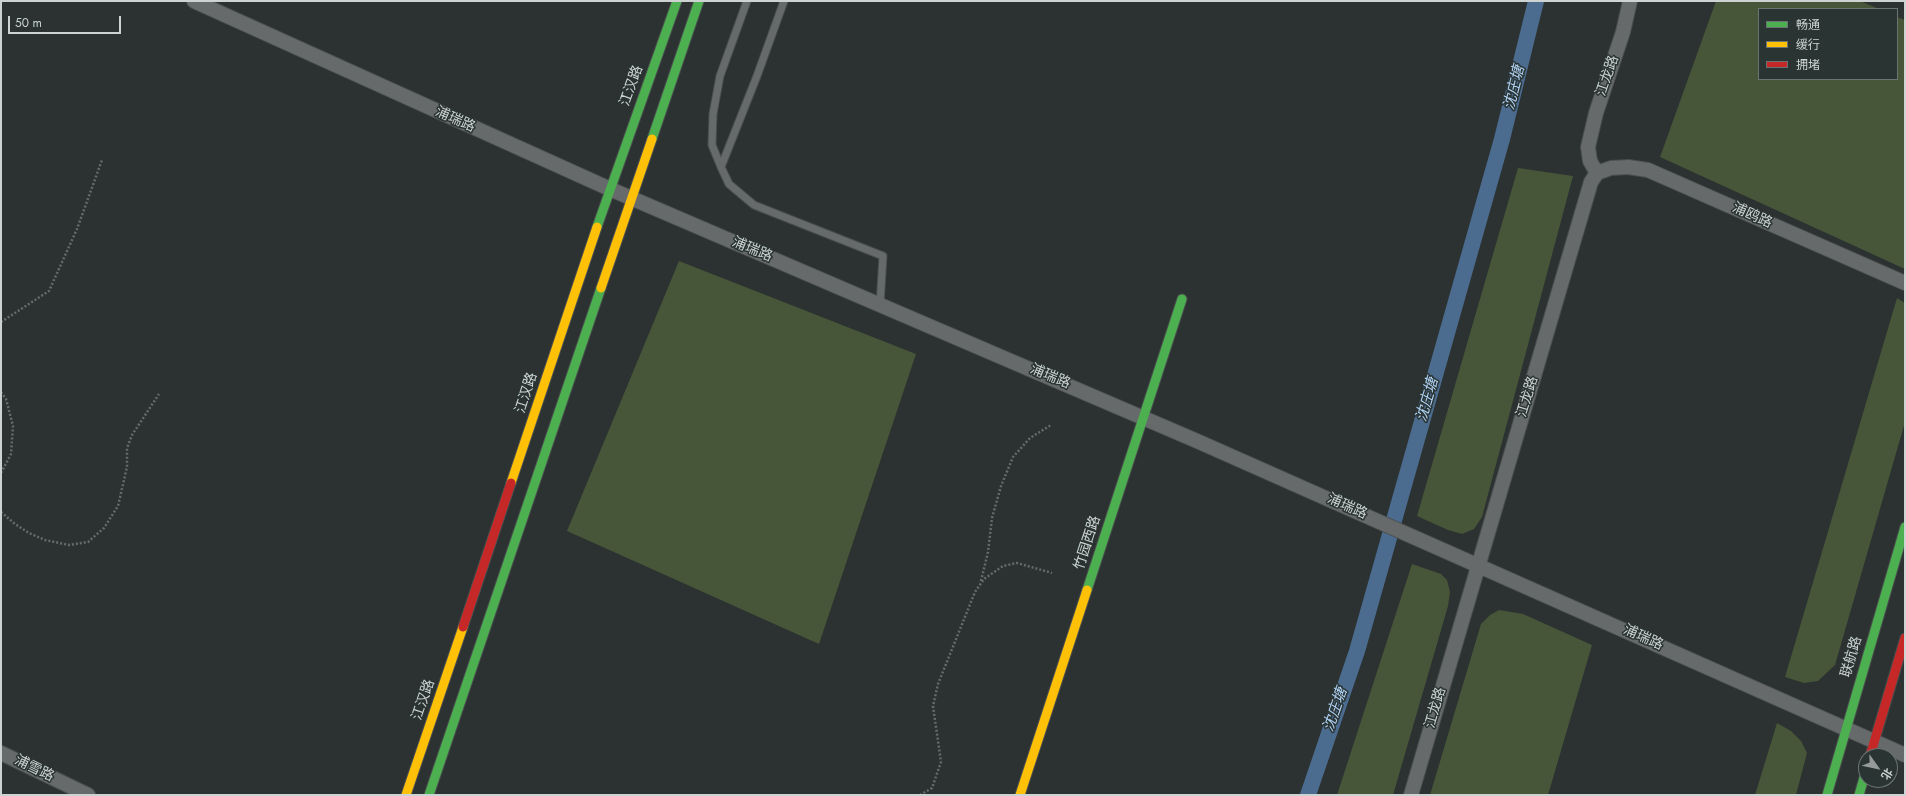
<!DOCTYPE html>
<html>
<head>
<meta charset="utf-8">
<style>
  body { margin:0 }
  #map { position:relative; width:1906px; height:796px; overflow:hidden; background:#2c3231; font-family:Jost,"Noto Sans SC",sans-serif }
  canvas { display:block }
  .frame { position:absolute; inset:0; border:2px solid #cdd3d3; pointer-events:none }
  .legend { position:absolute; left:1758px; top:8px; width:140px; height:72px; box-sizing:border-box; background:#2a3433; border:1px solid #6b7473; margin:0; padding:5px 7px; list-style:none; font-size:12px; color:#cdd3d3 }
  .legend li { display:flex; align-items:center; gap:8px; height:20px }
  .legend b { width:20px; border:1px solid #6b7473 }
  .north { position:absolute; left:1858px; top:748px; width:40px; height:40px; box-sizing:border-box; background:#2a3433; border:1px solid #6b7473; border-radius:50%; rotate:123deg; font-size:11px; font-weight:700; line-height:16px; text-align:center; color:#cdd3d3 }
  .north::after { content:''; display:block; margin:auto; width:14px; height:18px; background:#959b9a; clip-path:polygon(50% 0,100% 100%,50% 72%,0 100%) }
  .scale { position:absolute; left:8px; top:16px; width:113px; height:18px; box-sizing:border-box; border:2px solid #cdd3d3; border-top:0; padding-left:5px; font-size:12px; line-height:14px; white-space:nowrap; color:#cdd3d3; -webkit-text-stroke:3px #2a3433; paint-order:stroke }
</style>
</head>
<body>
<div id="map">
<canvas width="1906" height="796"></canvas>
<div class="frame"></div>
<ul class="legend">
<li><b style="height:5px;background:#4caf50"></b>畅通</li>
<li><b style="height:5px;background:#ffc107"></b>缓行</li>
<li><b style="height:5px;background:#c62828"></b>拥堵</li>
</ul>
<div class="north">北</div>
<div class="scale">50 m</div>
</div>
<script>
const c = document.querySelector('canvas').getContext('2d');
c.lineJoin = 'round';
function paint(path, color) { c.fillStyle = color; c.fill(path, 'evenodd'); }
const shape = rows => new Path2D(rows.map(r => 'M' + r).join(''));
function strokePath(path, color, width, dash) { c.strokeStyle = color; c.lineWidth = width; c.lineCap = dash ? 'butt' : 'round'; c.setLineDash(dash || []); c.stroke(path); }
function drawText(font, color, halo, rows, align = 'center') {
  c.font = font + ' Jost,"Noto Sans SC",sans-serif'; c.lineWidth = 3; c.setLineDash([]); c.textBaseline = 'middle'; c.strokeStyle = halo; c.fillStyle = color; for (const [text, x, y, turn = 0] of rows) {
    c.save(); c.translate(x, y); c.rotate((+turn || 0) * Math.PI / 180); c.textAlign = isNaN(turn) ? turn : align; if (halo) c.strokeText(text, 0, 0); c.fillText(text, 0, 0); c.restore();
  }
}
const green = shape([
  [1716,1,1860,1,1879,9,1759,9,1759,79,1897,79,1897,17,1905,20,1905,269,1660,157],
  [1518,168,1573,176,1482,517,1474,529,1462,534,1448,530,1417,516],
  [679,261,916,354,819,644,567,531],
  [1897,298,1905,303,1905,422,1835,665,1818,681,1804,683,1785,677],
  [1412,564,1441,574,1447,580,1450,592,1448,606,1393,795,1337,795],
  [1499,610,1523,614,1592,645,1548,795,1430,795,1481,624,1490,615],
  [1777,723,1791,731,1801,741,1807,753,1796,795,1755,795]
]);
const canal = shape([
  [1308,795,1357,651,1502,139,1536,1]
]);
const path = shape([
  [1,322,49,291,77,229,102,160],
  [1,392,6,399,13,426,11,454,1,473],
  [1,512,15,524,29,533,45,540,69,545,88,542,104,528,118,506,127,467,127,448,132,435,159,394],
  [981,581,988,552,992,518,1001,486,1013,457,1030,438,1051,425],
  [920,795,932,788,941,762,933,706,938,684,975,592,984,579,1003,566,1017,563,1052,573]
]);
const lane = shape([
  [747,1,720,76,713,114,712,145,721,167,729,184,754,205,883,256,880,305],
  [721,167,757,76,784,1]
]);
const street = shape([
  [194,1,610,189,1197,441,1905,755],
  [1597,173,1611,168,1628,167,1648,170,1905,283],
  [1597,173,1590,161,1588,147,1596,113,1623,32,1630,1],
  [1,753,88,795],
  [1411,795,1591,182,1597,173]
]);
const fast = shape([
  [652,139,699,1],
  [597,227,677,1],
  [1087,590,1182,299],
  [429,795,601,288],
  [1827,795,1905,527],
  [1859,795,1866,771]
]);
const slow = shape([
  [601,288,652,139],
  [511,483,597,227],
  [406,795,463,627],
  [1020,795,1087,590]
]);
const jam = shape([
  [463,627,511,483],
  [1870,756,1905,638]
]);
const streetNames = [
  ["江龙路",1608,76,-71],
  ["江汉路",632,86,-70],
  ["浦瑞路",455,120,24],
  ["浦鸥路",1752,216,24],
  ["浦瑞路",752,250,23],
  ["浦瑞路",1050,377,23],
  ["江汉路",527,393,-72],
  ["江龙路",1528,397,-73],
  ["浦瑞路",1347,507,24],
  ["竹园西路",1088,543,-72],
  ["浦瑞路",1643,638,24],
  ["联航路",1852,657,-74],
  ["江汉路",424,700,-71],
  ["江龙路",1436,708,-74],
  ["浦雪路",34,769,26]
];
const waterNames = [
  ["沈庄塘",1515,88,-76],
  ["沈庄塘",1428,400,-74],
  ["沈庄塘",1336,710,-71]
];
paint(green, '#475539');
strokePath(canal, '#4b6c8f', 16);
strokePath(lane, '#4a4e4e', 9);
strokePath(street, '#4a4e4e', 16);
strokePath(fast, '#4a4e4e', 11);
strokePath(slow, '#4a4e4e', 11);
strokePath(jam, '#4a4e4e', 11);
strokePath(path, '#676a6a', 2.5, [2, 2]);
strokePath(lane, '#676a6a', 7);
strokePath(street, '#676a6a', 14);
strokePath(fast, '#4caf50', 9);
strokePath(slow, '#ffc107', 9);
strokePath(jam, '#c62828', 9);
drawText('14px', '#cdd3d3', '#2a3433', streetNames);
drawText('italic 15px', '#b0d2f5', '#2a3433', waterNames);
</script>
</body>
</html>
